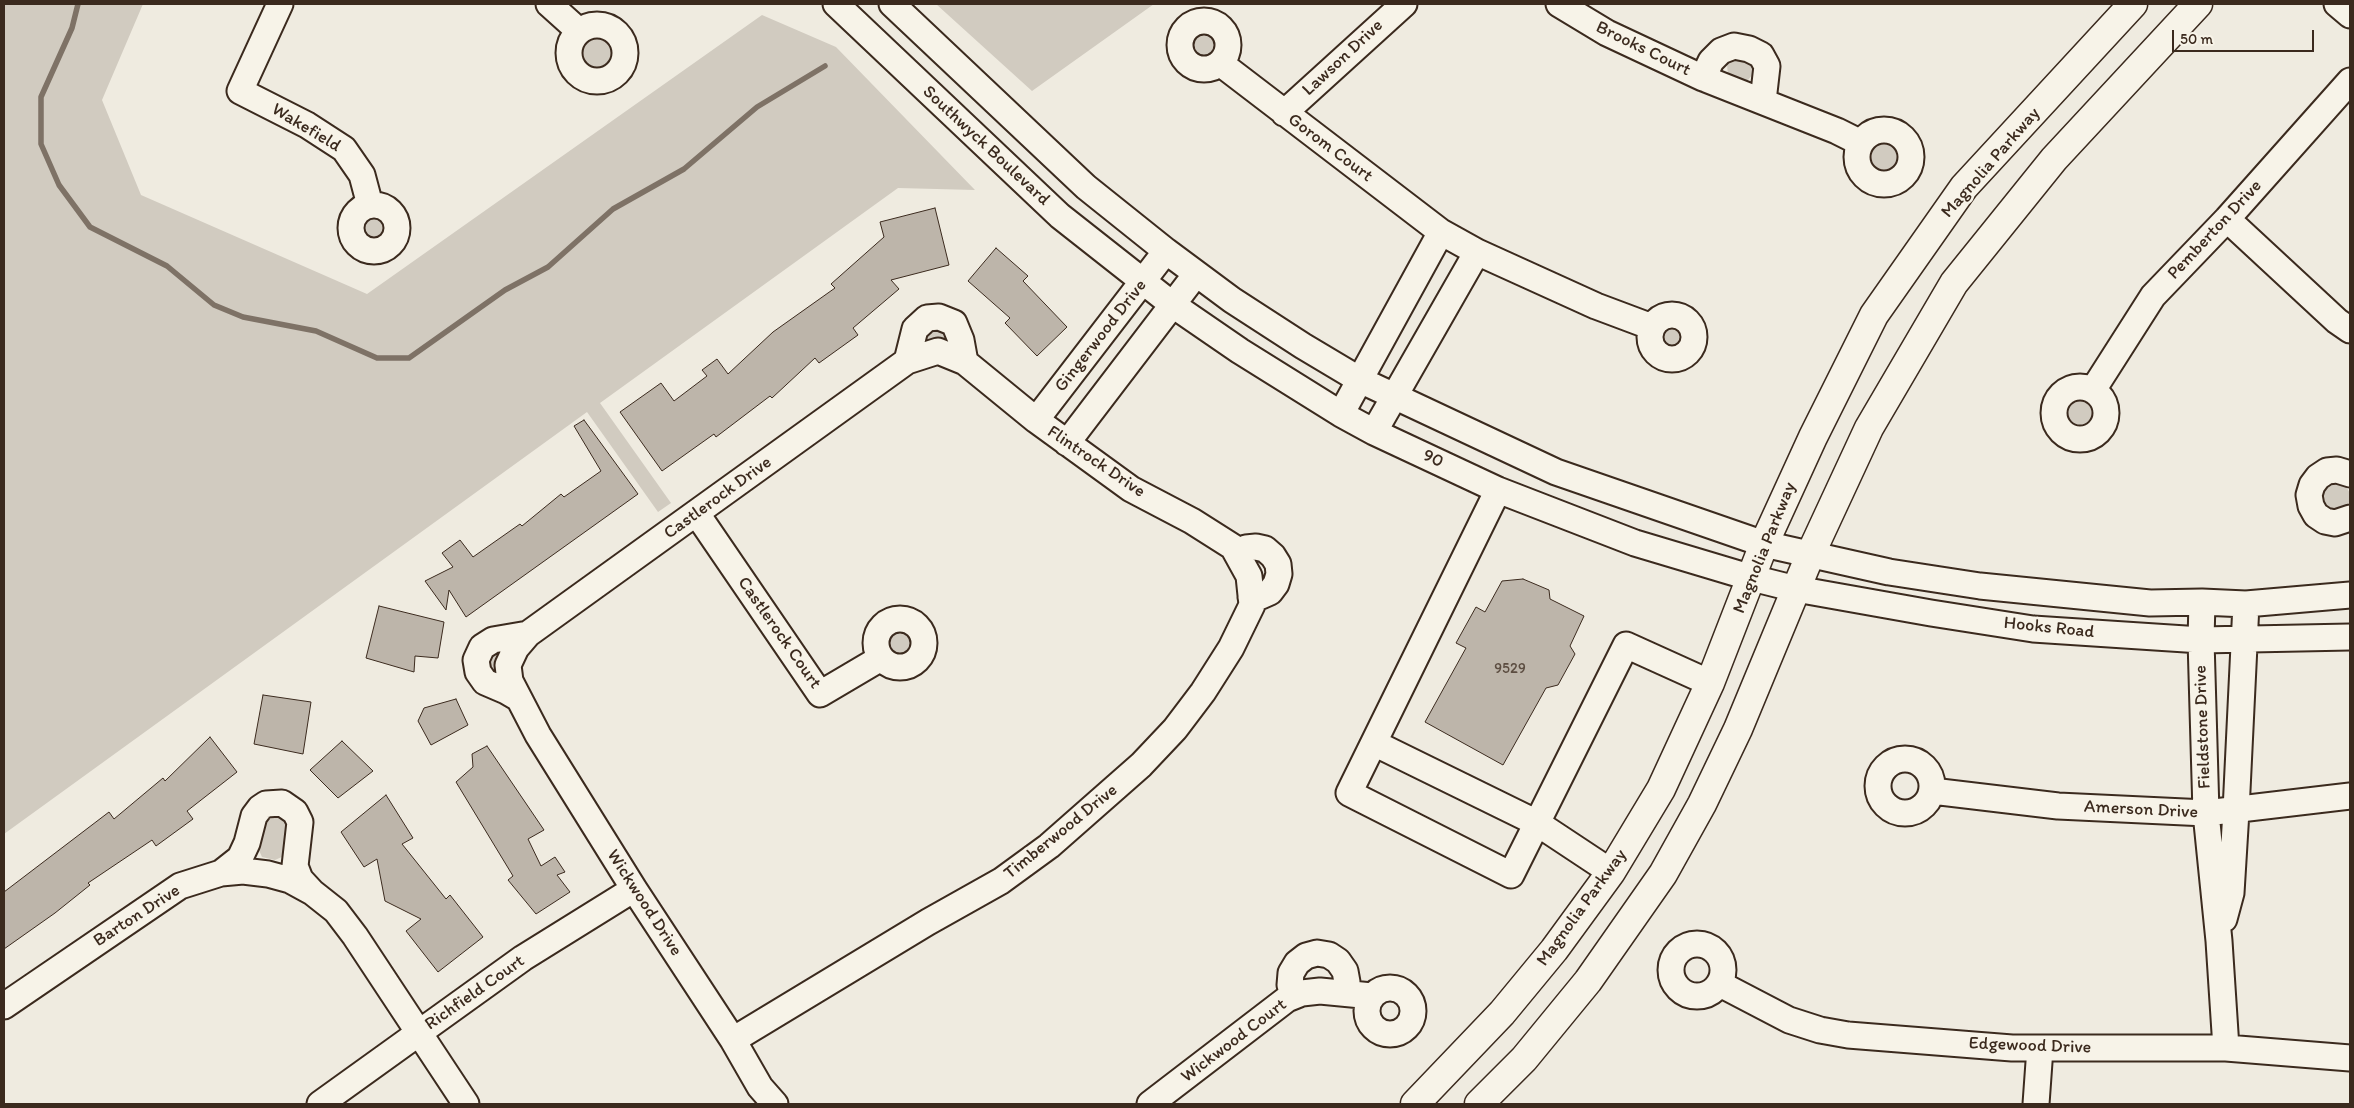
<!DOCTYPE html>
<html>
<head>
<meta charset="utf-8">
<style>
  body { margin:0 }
  #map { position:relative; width:2354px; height:1108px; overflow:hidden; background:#efebe0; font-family:Itim,sans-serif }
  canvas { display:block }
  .frame { position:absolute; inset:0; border:5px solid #3b2a1e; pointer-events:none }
  .scale { position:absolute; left:2172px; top:30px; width:142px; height:22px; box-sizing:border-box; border:2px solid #3b2a1e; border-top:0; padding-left:6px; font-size:15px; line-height:18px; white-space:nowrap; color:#3b2a1e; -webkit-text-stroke:4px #f7f3e8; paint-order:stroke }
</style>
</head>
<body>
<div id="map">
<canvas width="2354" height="1108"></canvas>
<div class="frame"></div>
<div class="scale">50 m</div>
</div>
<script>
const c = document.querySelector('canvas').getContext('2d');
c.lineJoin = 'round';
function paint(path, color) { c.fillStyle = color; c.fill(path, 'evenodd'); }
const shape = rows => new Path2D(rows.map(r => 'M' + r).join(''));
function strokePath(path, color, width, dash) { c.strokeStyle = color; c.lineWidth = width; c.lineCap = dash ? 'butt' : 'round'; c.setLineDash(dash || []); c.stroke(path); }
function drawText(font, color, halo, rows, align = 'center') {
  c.font = font + ' Itim,sans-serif'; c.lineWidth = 5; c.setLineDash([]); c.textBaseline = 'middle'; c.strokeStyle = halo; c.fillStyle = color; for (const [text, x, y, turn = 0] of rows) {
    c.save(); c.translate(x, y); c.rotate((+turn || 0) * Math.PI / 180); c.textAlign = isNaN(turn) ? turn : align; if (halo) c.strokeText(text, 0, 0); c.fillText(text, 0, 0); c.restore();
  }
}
const green = shape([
  [4,4,143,4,102,100,141,195,367,294,762,15,836,47,975,190,898,188,600,403,671,503,658,512,587,412,4,834],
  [936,4,1154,4,1032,91],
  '1188 47a24 24 0 1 1 48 0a24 24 0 1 1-48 0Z',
  '574 54a24 24 0 1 1 48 0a24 24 0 1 1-48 0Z',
  [1733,56,1754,64,1753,74,1748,80,1744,82,1728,77,1727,64],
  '1870 158a14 14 0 1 1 28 0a14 14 0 1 1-28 0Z',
  '356 231a24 24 0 1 1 48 0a24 24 0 1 1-48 0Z',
  '1658 335a14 14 0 1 1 28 0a14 14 0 1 1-28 0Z',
  [941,326,951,341,926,340,930,329],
  '2066 414a14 14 0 1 1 28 0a14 14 0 1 1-28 0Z',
  '2322 497a14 14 0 1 1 28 0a14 14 0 1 1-28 0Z',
  '879 640a24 24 0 1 1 48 0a24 24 0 1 1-48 0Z',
  [501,651,499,677,491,674,487,660,496,652],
  [274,811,290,820,284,856,275,860,262,857,257,846,262,821]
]);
const stream = shape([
  [78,4,72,28,41,97,41,144,59,185,90,227,167,266,214,305,243,317,316,331,377,358,409,358,505,290,548,267,613,209,684,169,757,107,825,66]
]);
const building = shape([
  [935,208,949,265,891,280,899,289,853,328,858,335,819,363,815,358,772,398,770,396,716,437,714,434,662,471,620,412,661,383,674,401,707,376,702,370,717,359,728,374,773,332,835,288,831,284,884,237,880,222,935,208],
  [996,248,1028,276,1023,281,1067,327,1037,356,1005,323,1010,318,968,281,996,248],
  [584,420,638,494,466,617,449,590,446,610,425,581,453,567,442,553,460,540,473,557,520,524,522,526,561,494,564,497,601,471,574,426,584,420],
  [1523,579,1549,590,1550,599,1584,616,1570,646,1575,654,1558,685,1546,688,1503,765,1425,722,1466,648,1456,643,1476,607,1485,612,1502,581,1523,579],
  [379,606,444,622,438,658,415,656,414,672,366,658,379,606],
  [263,695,311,702,303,754,254,744,263,695],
  [456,699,468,725,431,745,418,721,424,708,456,699],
  [210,737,237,772,187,811,193,819,156,846,152,840,88,883,90,885,55,913,4,949,4,892,109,812,114,819,163,778,165,781,210,737],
  [342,741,373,771,338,798,310,770,342,741],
  [487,746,544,830,528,839,541,866,555,857,565,872,557,875,570,892,536,914,508,880,513,876,456,782,473,767,472,754,487,746],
  [386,795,413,838,402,844,446,899,450,895,483,937,438,972,406,931,421,919,385,901,377,859,364,867,341,832,386,795]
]);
const minor = shape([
  [280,4,240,91,307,125,344,149,362,175,370,205],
  [549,4,579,31],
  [836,4,1060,216,1173,305,1240,351,1341,414,1374,432,1498,490,1635,543,1752,578,1796,589,1931,613,2033,629,2201,640,2350,637],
  [892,4,1086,187,1166,251,1232,300,1303,346,1360,380,1556,472,1764,544,1889,572,1980,586,2150,603,2202,602,2246,604,2350,595],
  [1559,4,1607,33,1703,78,1837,131,1861,143],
  [2337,4,2350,15],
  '1180 45a24 24 0 1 1 48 0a24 24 0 1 1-48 0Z',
  '569 53a28 28 0 1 1 56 0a28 28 0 1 1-56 0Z',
  [1220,63,1441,232,1477,252,1596,306,1652,327],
  [1703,78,1711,61,1721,51,1734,46,1749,49,1761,55,1767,66,1763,101],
  [1284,113,1404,4],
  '1857 157a27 27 0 1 1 54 0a27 27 0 1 1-54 0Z',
  '351 228a23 23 0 1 1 46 0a23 23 0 1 1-46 0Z',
  [2227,219,2337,321,2350,330],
  '1650 337a22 22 0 1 1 44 0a22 22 0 1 1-44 0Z',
  [907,361,915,329,927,318,939,317,954,323,961,340,965,362],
  '2054 413a26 26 0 1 1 52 0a26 26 0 1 1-52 0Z',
  [2093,390,2153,296,2227,219,2350,81],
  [1341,414,1441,232],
  [1036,420,1166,251],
  [1374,432,1477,252],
  [1067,443,1196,274],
  [2350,474,2337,470,2327,471,2318,477,2312,485,2309,495,2311,506,2316,515,2325,521,2335,523,2350,518],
  [1498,490,1349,793,1511,875,1626,645,1710,683],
  [697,514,820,694,881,658],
  [1237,554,1246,548,1256,547,1265,549,1273,556,1278,564,1279,574,1276,584,1270,592,1261,596,1251,597],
  [2202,602,2201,640,2206,813,2219,941,2226,1048],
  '876 643a24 24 0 1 1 48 0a24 24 0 1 1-48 0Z',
  [518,698,506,691,485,682,478,672,476,660,482,647,493,640,528,634],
  [1374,743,1537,823,1611,872],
  '1878 786a27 27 0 1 1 54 0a27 27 0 1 1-54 0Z',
  [1932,791,2058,806,2206,813,2350,796],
  [221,873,240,858,247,843,254,816,260,808,266,804,282,803,295,812,300,822,295,866,300,879,312,892],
  [2224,919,2231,893,2236,811,2246,604],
  '1671 970a26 26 0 1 1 52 0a26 26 0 1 1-52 0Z',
  [1720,984,1789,1020,1820,1030,1848,1035,2012,1048,2226,1048,2350,1058],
  '1367 1011a23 23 0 1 1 46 0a23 23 0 1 1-46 0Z',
  [1294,996,1290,985,1291,973,1297,963,1306,956,1317,953,1329,955,1338,961,1345,971,1347,982,1345,993],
  [4,1006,180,886,221,873,243,871,268,874,290,880,312,892,336,911,355,936,466,1104],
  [733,1040,928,922,1001,881,1049,846,1141,765,1175,729,1203,692,1231,648,1252,605,1249,576,1233,547,1192,521,1131,489,1036,420,965,362,938,351,907,361,528,634,516,648,508,665,510,681,538,735,634,889,733,1040,760,1087,775,1104],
  [320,1104,523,958,634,889],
  [1150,1104,1287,999,1302,993,1320,991,1372,996],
  [2036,1104,2040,1048]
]);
const major = shape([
  [1415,1104,1502,1013,1554,950,1611,872,1661,789,1710,683,1764,544,1813,437,1874,315,1964,187,2133,4],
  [1479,1104,1524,1059,1588,981,1663,874,1702,804,1738,729,1811,553,1869,428,1954,283,2054,159,2198,4]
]);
const numberNames = [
  ["9529",1510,669]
];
const streetNames = [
  ["Brooks Court",1643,49,26],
  ["Lawson Drive",1343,58,-43],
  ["Wakefield",306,128,31],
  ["Southwyck Boulevard",986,146,43],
  ["Gorom Court",1330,148,37],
  ["Magnolia Parkway",1991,163,-49],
  ["Pemberton Drive",2215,230,-47],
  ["Gingerwood Drive",1101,336,-52],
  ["90",1433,459,25],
  ["Flintrock Drive",1096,462,34],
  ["Castlerock Drive",718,498,-36],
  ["Magnolia Parkway",1765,548,-68],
  ["Hooks Road",2049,628,6],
  ["Castlerock Court",779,633,55],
  ["Fieldstone Drive",2203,727,-92],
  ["Amerson Drive",2141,810,3],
  ["Timberwood Drive",1061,832,-39],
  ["Wickwood Drive",644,903,57],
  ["Magnolia Parkway",1582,908,-54],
  ["Barton Drive",137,916,-33],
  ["Richfield Court",475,993,-35],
  ["Wickwood Court",1234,1041,-37],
  ["Edgewood Drive",2030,1046,2]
];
paint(green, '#d1cbc0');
strokePath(stream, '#7e7266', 5.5);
paint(building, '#bdb5aa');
strokePath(building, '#3b2a1e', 1);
strokePath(minor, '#3b2a1e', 29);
strokePath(major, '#3b2a1e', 31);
strokePath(minor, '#f7f3e8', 25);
strokePath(major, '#f7f3e8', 28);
drawText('15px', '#5c4d41', null, numberNames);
drawText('18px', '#3b2a1e', '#f7f3e8', streetNames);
</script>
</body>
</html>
